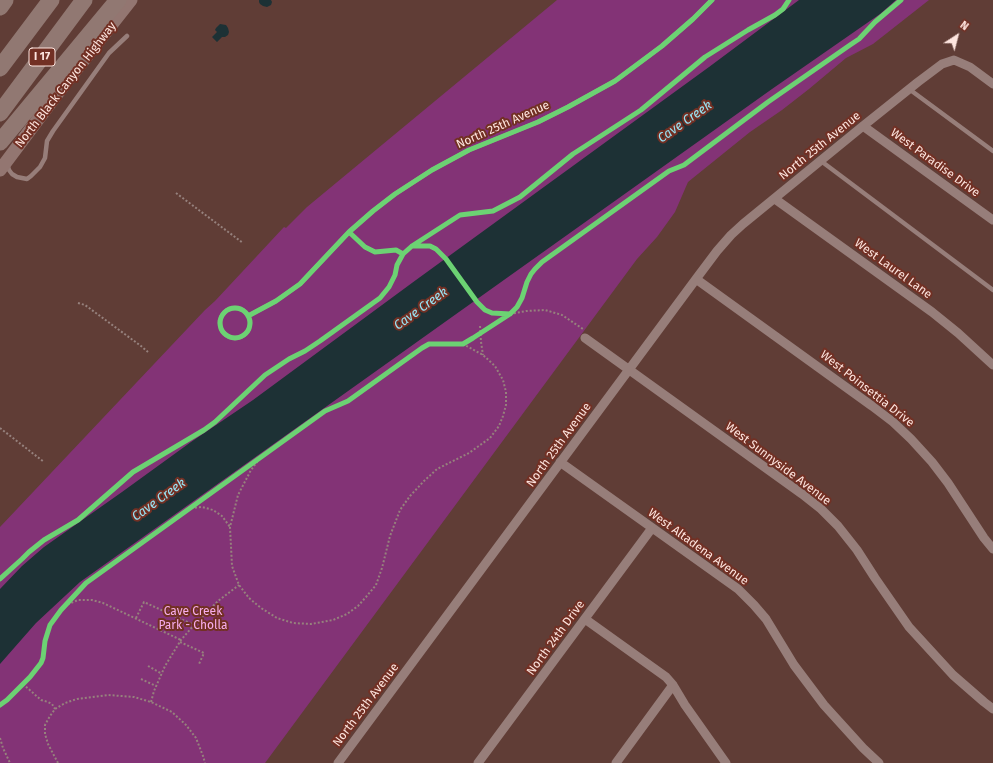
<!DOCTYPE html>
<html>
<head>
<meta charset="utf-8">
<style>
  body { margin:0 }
  #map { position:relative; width:993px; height:763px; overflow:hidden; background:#603d36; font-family:"Fira Sans",sans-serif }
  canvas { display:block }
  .north { position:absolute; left:937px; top:16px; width:40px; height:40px; -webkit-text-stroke:3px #723024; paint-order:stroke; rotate:36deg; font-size:11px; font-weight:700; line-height:16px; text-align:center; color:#fee5df }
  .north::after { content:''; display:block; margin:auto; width:14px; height:18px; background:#fee5df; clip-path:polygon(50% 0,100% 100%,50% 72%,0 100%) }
</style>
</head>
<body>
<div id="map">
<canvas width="993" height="763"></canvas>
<div class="north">N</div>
</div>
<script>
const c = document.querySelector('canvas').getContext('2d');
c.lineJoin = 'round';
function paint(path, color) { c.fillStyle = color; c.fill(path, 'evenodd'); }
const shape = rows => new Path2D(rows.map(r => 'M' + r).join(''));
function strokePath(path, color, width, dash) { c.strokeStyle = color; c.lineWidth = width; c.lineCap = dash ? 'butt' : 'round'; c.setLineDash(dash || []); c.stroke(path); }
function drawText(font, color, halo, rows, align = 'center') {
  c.font = font + ' "Fira Sans",sans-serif'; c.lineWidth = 4; c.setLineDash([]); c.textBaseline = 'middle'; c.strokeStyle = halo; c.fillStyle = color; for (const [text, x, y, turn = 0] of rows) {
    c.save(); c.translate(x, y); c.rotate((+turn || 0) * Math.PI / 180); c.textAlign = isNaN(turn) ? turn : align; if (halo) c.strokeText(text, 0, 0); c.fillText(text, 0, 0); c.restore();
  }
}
const green = shape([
  [557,0,929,0,873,44,846,58,809,89,782,110,750,132,688,182,675,212,657,237,637,259,265,763,0,763,0,527,205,310,215,301,284,227,286,228,307,207]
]);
const water = shape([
  [259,0,271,0,272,2,271,5,267,7,263,6,260,4,259,2],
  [799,0,896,0,880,14,772,89,80,582,36,623,0,664,0,589,22,566,44,547,122,492,191,442,253,400,416,280,709,67],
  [220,24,226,25,228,28,229,32,228,35,225,37,222,37,217,42,212,37,217,32,215,30,216,28]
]);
const path = shape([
  [176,193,243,243],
  [78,303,85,305,141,346,148,352],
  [510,314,526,311,545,310,562,315,583,329],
  [480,326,481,342,483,355],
  [0,428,44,462],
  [260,458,251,470,238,495,230,527,232,566,239,585,249,598,261,608,277,618,293,623,311,624,333,620,347,614,358,606,366,597,376,585,382,568,390,536,400,510,410,496,424,481,437,469,469,453,490,438,499,426,503,416,506,405,506,392,503,380,495,366,483,355,463,344],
  [191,508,202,507,213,510,222,516,230,527],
  [64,606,78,600,92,600,103,603,181,640],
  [136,618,144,602,194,625],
  [180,642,204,653,199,664],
  [148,666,162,674],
  [141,679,156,686],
  [23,684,41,700,48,702,52,704,55,709],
  [151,702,154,691,165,666,181,640,194,625,218,601,239,585],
  [0,738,3,748,10,763],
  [58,763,48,744,45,734,45,725,50,716,55,709,65,703,77,699,108,695,134,697,151,702,172,712,186,725,196,738,203,756,205,763]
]);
const service = shape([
  [909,89,993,151],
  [821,161,993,290],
  [7,164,9,170,12,174,17,177,27,179,31,176,40,167,45,158,47,141,53,131,109,53,127,36],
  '220 323a15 15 0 1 1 30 0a15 15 0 1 1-30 0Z',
  [248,316,276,301,300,284,349,232,373,211,395,194,432,170,469,150,538,122,568,107,615,81,662,46,693,19,712,0]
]);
const minor = shape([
  [863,126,993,220],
  [775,199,932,312,958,333,993,365],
  [696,279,872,406,893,422,911,439,932,462,948,483,984,538,993,549],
  [585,338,802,494,821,509,838,526,857,550,875,578,909,627,953,675,984,702,993,709],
  [560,462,738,589,754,605,766,619,794,665,824,705,863,748,879,763],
  [585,619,666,677,673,685,685,705,726,763],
  [338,763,696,279,717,251,731,235,743,224,863,126,918,82,942,64,954,60,970,67,993,84],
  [478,763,652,528],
  [616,763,673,685]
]);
const secondary = shape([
  [0,170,57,94,131,0]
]);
const motorway = shape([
  [0,7,5,0],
  [0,68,51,0],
  [0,113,84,0],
  [0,142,118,0]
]);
const cycleway = shape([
  [349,232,365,247,375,252,396,250,403,254],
  [412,246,430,246,436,249,446,259,477,302,485,310,492,313,510,314],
  '220 323a15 15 0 1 1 30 0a15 15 0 1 1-30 0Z',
  [248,316,276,301,300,284,349,232,373,211,395,194,432,170,469,150,538,122,568,107,615,81,662,46,693,19,712,0],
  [0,579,22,559,29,552,44,540,78,520,133,472,204,430,215,422,265,375,289,359,305,351,320,341,380,298,389,287,395,275,397,265,403,254,412,246,460,215,493,211,520,197,573,154,641,110,705,57,748,30,775,15,783,9,789,0],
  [0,705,7,700,30,677,41,663,43,658,45,641,50,625,61,610,86,583,325,411,348,401,422,348,429,344,463,344,473,338,510,314,517,307,522,298,527,282,531,274,535,269,542,262,669,171,684,165,768,102,850,45,859,39,875,22,901,0]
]);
const shields = [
  [42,57,26]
];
const shieldNames = [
  ["I 17",42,57]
];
const streetNames = [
  ["North Black Canyon Highway",66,85,-52],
  ["North 25th Avenue",503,125,-24],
  ["North 25th Avenue",820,146,-39],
  ["West Paradise Drive",935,163,36],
  ["West Laurel Lane",893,269,36],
  ["West Poinsettia Drive",867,389,38],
  ["North 25th Avenue",559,445,-54],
  ["West Sunnyside Avenue",778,464,37],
  ["West Altadena Avenue",698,547,36],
  ["North 24th Drive",556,638,-54],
  ["North 25th Avenue",366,705,-53]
];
const parkNames = [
  ["Cave Creek",193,612],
  ["Park - Cholla",193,626]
];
const waterNames = [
  ["Cave Creek",685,122,-35],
  ["Cave Creek",421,309,-36],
  ["Cave Creek",159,500,-36]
];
paint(green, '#833376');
paint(water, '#1d3135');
strokePath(path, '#96817d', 2, [2, 2]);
strokePath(service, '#977e7a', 4.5);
strokePath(minor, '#977e7a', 9);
strokePath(secondary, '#937671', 13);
strokePath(motorway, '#917872', 17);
strokePath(cycleway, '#6cd273', 5);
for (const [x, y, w] of shields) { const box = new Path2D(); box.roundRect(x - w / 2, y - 9, w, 18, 3); c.fillStyle = '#723024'; c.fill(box); strokePath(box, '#fee5df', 1); }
drawText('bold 11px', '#fee5df', null, shieldNames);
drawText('12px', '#fee5df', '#723024', streetNames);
drawText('12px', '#f7adec', '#723024', parkNames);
drawText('italic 13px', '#98e4f4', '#723024', waterNames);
</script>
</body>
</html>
